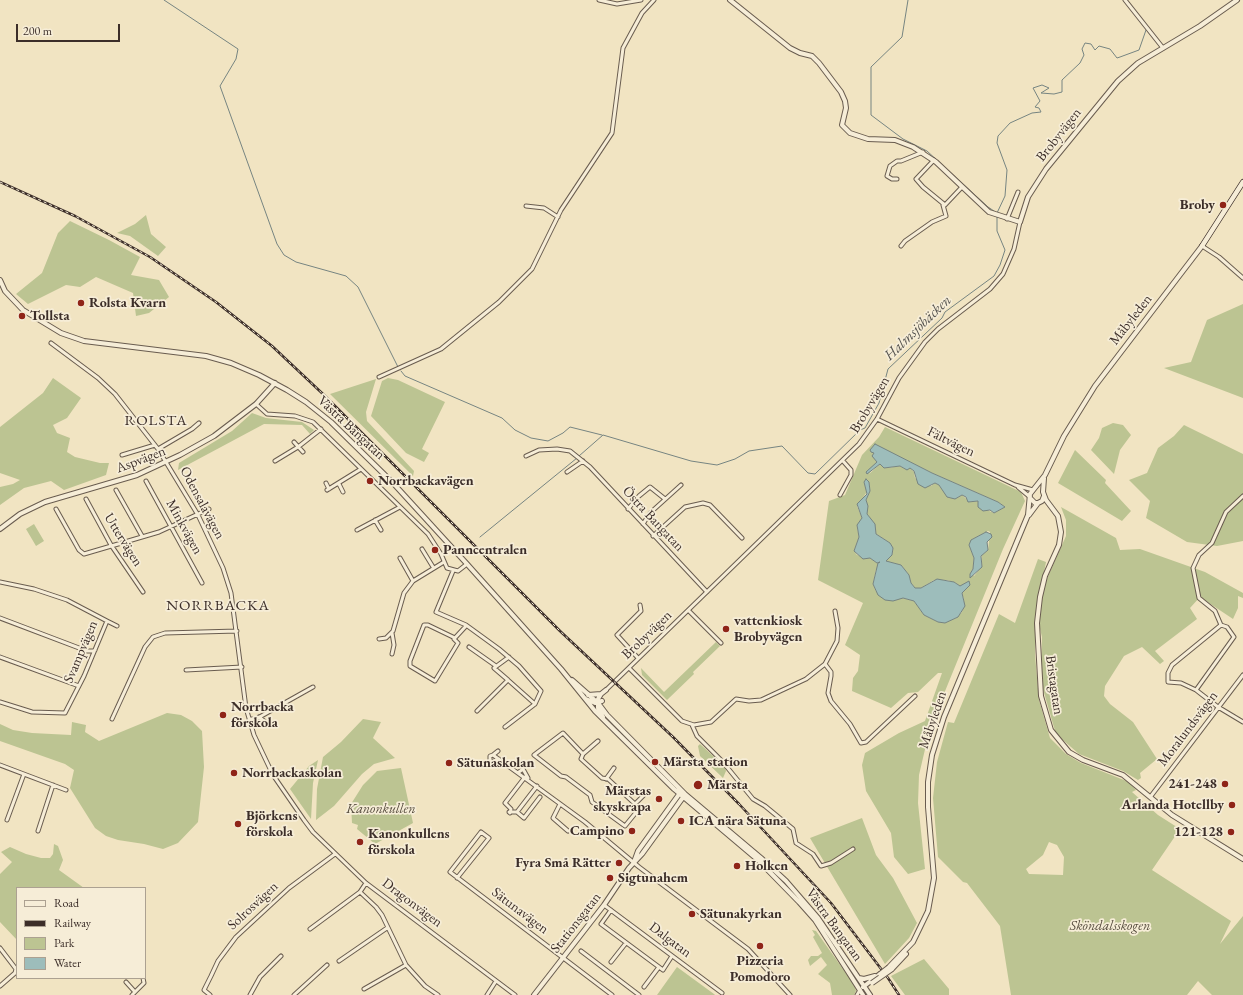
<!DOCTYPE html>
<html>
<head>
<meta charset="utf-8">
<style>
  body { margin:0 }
  #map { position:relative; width:1243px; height:995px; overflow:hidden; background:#f1e4c2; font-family:"EB Garamond",serif }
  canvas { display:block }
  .legend { position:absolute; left:16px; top:887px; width:130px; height:92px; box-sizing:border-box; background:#f6edd7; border:1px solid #aca191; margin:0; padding:5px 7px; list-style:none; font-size:12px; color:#3c2e29 }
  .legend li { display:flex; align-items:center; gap:8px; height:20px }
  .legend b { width:20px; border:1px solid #aca191 }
  .scale { position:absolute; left:16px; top:24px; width:104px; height:18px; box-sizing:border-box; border:2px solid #3c2e29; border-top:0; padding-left:5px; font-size:12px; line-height:14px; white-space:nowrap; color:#3c2e29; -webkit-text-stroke:3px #f6edd7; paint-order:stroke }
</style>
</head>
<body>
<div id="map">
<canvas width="1243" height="995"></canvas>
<ul class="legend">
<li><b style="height:5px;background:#f6edd7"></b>Road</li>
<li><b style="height:5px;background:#3c2e29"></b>Railway</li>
<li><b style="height:11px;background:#bcc492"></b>Park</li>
<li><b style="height:11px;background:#9dbdbb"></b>Water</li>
</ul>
<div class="scale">200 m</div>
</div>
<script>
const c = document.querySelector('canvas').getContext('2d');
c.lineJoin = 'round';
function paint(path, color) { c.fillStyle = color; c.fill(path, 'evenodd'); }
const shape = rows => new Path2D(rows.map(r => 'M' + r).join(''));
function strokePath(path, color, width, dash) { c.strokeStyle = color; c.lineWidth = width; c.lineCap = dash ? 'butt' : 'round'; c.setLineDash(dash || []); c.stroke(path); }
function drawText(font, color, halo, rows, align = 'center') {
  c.font = font + ' "EB Garamond",serif'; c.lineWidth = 3.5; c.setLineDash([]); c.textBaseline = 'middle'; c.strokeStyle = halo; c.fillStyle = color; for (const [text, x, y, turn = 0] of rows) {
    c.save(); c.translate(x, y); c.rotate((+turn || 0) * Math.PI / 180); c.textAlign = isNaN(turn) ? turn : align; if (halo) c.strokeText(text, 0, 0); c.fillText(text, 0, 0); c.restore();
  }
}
const green = shape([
  [146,215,151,234,166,247,158,256,130,236,117,233,135,224],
  [70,221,109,240,140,257,131,275,159,280,169,297,149,313,136,316,133,293,96,277,80,287,66,285,28,304,16,294,42,273,58,233],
  [1243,304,1243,398,1164,368,1191,362,1207,320],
  [53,378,81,398,67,418,53,425,57,433,70,438,67,452,75,457,100,463,109,463,106,475,64,490,51,481,24,488,0,505,0,487,13,484,20,480,0,473,0,427,43,393],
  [388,378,398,380,445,402,422,449,429,453,424,462,406,453,371,416,382,381],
  [376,379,366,412,367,421,414,471,413,476,330,394],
  [252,413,266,418,302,422,314,430,310,434,302,425,264,424,178,470,179,463,232,431],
  [1113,423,1123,425,1131,435,1120,450,1114,474,1091,450,1099,438,1102,428],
  [1184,425,1243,454,1243,541,1217,546,1187,542,1146,518,1150,501,1129,480,1147,473,1158,448,1174,436],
  [885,427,1021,492,1025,501,1003,549,930,728,919,775,918,803,925,869,908,874,894,857,891,833,866,791,862,765,865,753,899,733,925,721,942,673,938,673,918,692,908,693,891,708,852,691,853,678,858,671,860,655,845,645,863,603,818,580,829,501,845,495,862,455,879,437],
  [875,445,932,473,998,502,1005,507,994,513,987,510,979,501,970,502,962,495,957,498,948,497,939,485,935,483,931,486,915,478,914,472,910,468,905,469,900,466,887,468,880,464,869,474,877,462,873,452],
  [864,482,869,482,870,491,866,500,867,514,875,526,876,534,890,543,893,550,892,555,877,563,870,558,857,555,854,551,859,537,857,527,862,518,857,506,867,492],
  [988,531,990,532,988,550,982,555,982,566,974,576,971,572,973,569,974,558,969,545,973,539],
  [888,562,901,565,909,575,911,583,915,588,921,588,934,580,947,580,956,583,960,587,964,585,968,587,962,593,964,600,962,612,956,618,948,621,938,622,924,615,914,601,876,591,873,584,876,570],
  [1075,450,1106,480,1105,483,1131,511,1122,521,1058,483],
  [1061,507,1116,538,1120,550,1140,549,1205,572,1243,593,1243,598,1238,596,1238,608,1233,619,1200,597,1190,608,1197,619,1155,651,1164,661,1160,664,1142,647,1124,656,1105,686,1104,696,1110,704,1133,722,1157,759,1140,773,1141,778,1138,780,1123,771,1079,754,1056,734,1053,724,1041,682,1042,637,1038,621,1042,590,1066,536,1066,520],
  [34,524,44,541,36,546,26,529],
  [1038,559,1046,562,1035,621,1035,655,1039,700,1050,738,1066,754,1081,763,1129,782,1136,790,1132,792,1158,815,1180,829,1152,870,1231,921,1220,944,1243,916,1243,995,1212,995,1198,981,1187,995,1011,995,1000,926,967,883,963,882,938,857,933,798,937,762,948,722,954,723,999,614,1015,623],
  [1049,842,1057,845,1064,857,1063,875,1029,874,1026,869,1043,855],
  [716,642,720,646,693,672,694,674,667,700,642,675,641,668,664,692],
  [167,713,181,715,192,721,202,731,204,767,198,822,178,843,163,849,144,844,118,840,106,836,95,828,70,788,74,770,65,764,0,741,0,724,13,730,32,733,71,735,72,722,86,725,85,732,99,741],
  [363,719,381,722,373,738,395,758,374,764,362,774,334,806,316,820,317,789,323,757,341,742],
  [700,744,725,767,726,771,723,778,700,756,698,746],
  [318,760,313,783,311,819,290,789,309,766],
  [401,768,413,823,375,844,357,829,358,825,352,823,351,804,363,785,377,771],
  [862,818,876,855,893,878,917,923,909,938,885,964,810,838],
  [54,844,58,846,63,860,59,870,84,888,17,888,17,940,0,922,0,874,12,862,1,852,10,847,26,854,41,858,50,858,53,854],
  [812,930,816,931,855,986,856,991,854,995,832,995,830,983,818,974,827,965,821,957,810,966,808,960,811,956,818,956,822,953,813,937,815,935],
  [924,959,949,989,949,995,905,995,891,976],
  [677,967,714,994,715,995,657,995]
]);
const water = shape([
  [875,444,932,473,998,502,1005,507,994,513,990,510,983,511,978,507,978,501,968,502,966,497,962,495,955,499,947,497,939,485,935,483,925,488,918,484,914,471,910,468,907,470,900,466,884,468,880,464,867,474,866,472,877,462,872,456,874,453,871,452,870,450,875,444],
  [866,479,869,482,870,491,866,500,868,506,867,514,875,524,876,534,890,543,893,548,892,555,886,561,901,565,909,575,911,583,915,588,921,588,937,579,954,582,960,586,969,581,970,585,962,593,965,606,958,617,945,623,938,622,924,615,914,601,903,598,893,601,885,600,878,595,873,584,878,563,880,562,877,563,870,558,863,559,854,551,859,537,857,525,862,518,857,504,867,494,864,482,866,479],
  [986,532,991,534,992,537,987,542,988,550,981,556,982,567,970,578,970,574,973,569,974,558,969,545,971,540,986,532]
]);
const stream = shape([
  [164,0,238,49,236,59,220,86,277,244,284,255,296,262,346,276,358,287,398,367],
  [908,0,902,37,871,67,871,115,903,139,927,151,988,207,997,213,1005,196,1007,170,997,143,998,136,1010,123,1032,113,1041,112,1039,108,1035,107,1040,101,1033,88,1042,85,1049,88,1041,93,1054,94,1062,92,1062,80,1080,63,1084,55,1082,49,1085,43,1091,44,1095,50,1099,46,1110,49,1117,58,1120,57,1139,50,1146,30],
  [401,371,405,376,502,418,515,430,531,438,548,441,563,433,570,427,602,435],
  [579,456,603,435,691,461,717,465,735,459,749,451,782,446,808,473,815,474,860,430,865,428,879,403,888,369,942,318,945,312,994,276,1000,265,1005,250,997,231,997,217],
  [480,537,577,458]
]);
const minor = shape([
  [599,0,617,4,641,0],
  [1125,0,1163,48],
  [934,160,916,179,923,187,945,205,962,187],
  [897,179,892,179,887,176,890,166,897,161,901,161,923,152],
  [526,206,544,208,558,217],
  [1007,219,1018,192],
  [901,246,905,241,932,222,946,216,943,205],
  [1202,246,1219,257,1243,278],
  [51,343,98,378,115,394,158,449,198,515,223,568,231,593,246,708,254,735,273,775,304,820,313,832,366,883,515,995],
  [379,377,441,349,499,302,532,269,561,210,612,133,623,48,642,13,654,0],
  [256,404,267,414,295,416,313,422,428,534,441,554,447,568,458,571,467,564],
  [877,419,1015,485,1033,490],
  [294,442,303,452],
  [158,449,192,429,199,423],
  [122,455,155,445],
  [526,456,539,450,557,449,570,451,590,467,707,592],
  [275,461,298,447,321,429],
  [567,472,583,461],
  [146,481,202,583],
  [326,483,329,489],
  [339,484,343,492],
  [1018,487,1030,497],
  [116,490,142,536],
  [327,490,361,469],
  [840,495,851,475,851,470,843,461],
  [86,499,111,545,143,592],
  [56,509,79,550,84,554,159,532,209,509],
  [628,509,639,496,650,487,665,499],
  [375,520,381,530],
  [643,524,650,513,681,485],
  [357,530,400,507],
  [653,536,685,507,703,503,710,505,742,538],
  [422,549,433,567],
  [400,558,413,581],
  [453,571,436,612,466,625,499,649,519,666,541,691,535,704],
  [0,582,34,589,67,600,107,621,84,676,65,713,32,712,0,702],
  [689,611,721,643],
  [0,618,87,651,93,651,95,650],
  [107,621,117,626],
  [1221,625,1172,665,1168,673,1168,682,1181,683,1196,690,1218,707,1243,722],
  [1221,625,1215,611,1199,598,1193,568,1199,555,1212,543,1226,512,1243,496],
  [392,633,394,645,392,654],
  [455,638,428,625,424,625,410,661,410,666,435,681,458,643,454,639,466,626],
  [379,639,386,638,393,631,404,593,413,581,444,562],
  [469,647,496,666],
  [0,657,79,686],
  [638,658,617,635,641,611,640,605],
  [825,664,831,672,831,676,828,693,831,701,850,724,861,743,866,742,915,696],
  [629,668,682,721,694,725,711,722,736,699,749,701,761,700,806,679,825,664,837,641,838,628,835,611],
  [186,670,242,667],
  [606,690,859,444,877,419,899,378,925,342,938,329,990,289,1003,274,1014,249,1020,222],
  [1196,690,1234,637,1227,627,1221,625],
  [477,711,508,680,494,668,509,657],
  [259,717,269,725],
  [112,719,145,647,153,637,165,633,237,631],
  [249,719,256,719,313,687],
  [692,725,697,736,722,761,753,799,765,806,793,829,796,843,813,854,821,866,831,863,853,849],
  [505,727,535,704,508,680],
  [598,741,583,754,563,733,534,755,561,776,566,777,590,795,592,802,625,826,638,810,635,808,635,804,643,796],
  [498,751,493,755,585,822,639,867,748,949,790,995],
  [583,754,581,759,602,778,608,779,635,804],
  [493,755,490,756,490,760,492,762,499,759],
  [0,765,66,790],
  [519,772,523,769,528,778],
  [606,779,614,768],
  [1151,796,1243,675],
  [560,804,553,818,568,831],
  [509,812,517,812,524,818,540,797],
  [517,812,537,786],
  [510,813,511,809,505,803,525,777],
  [7,820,24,774],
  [38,831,53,785],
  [457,878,489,838,481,832,450,872,612,995],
  [360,892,376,907,382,915,406,965,425,986,438,995],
  [604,905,722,993],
  [611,910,601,924,663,970,672,956],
  [310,929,360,892,366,883],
  [0,948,16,969,15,973,0,986],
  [581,951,639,995],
  [339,961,387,928],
  [611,962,626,943],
  [126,982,135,992],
  [644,987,659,967],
  [364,989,406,965],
  [132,995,144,983,143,978],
  [210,995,204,990,211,976,218,961,236,937,289,888,335,854],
  [250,995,260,977,281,956],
  [294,995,327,965],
  [487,995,496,981],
  [857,995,860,990]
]);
const tertiary = shape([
  [730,0,790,48,800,53,812,56,819,63,841,92,845,101,846,108,842,125,850,133,868,139,895,140,913,147,936,162,989,212,1020,222,1028,197,1046,169,1118,81,1138,63,1200,26,1237,0],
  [0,280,5,291,23,310,61,333,84,341,206,356,231,363,259,375,287,390,306,402,331,422,393,483,467,564,561,669,595,711,674,789,758,860,799,902,815,920,863,995],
  [1044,478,1043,492,1046,500,1058,516,1061,532,1059,545,1045,576,1040,597,1037,623,1041,696,1051,730,1069,752,1083,760,1123,775,1172,815,1243,859],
  [1031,499,1035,503,1038,503,1042,501,1044,496],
  [1029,515,1038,503],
  [0,529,20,514,45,502,137,475,180,455,214,436,256,404,275,383],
  [572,680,598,703,607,715,685,794,761,858,786,881,818,918,870,995],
  [601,694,598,699,598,708,603,717],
  [588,695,601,694,606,690],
  [586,699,595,703,602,701],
  [634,862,638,851,680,793],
  [889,967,913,942,928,911,934,878,928,807,928,782,932,755,944,717,1028,515,1030,494,1045,475,1064,436,1095,386,1202,246],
  [892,969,906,954],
  [859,978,864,979,875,976],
  [863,987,880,974],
  [534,995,604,905,629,868,642,854,684,796]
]);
const secondary = shape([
  [1202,246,1243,182]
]);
const rail = shape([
  [0,182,75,216,150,257,216,302,272,346,324,395,560,631,673,737,739,804,831,903,888,978,899,995]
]);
const tertiaryBridge = shape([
  [880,974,889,967],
  [872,983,892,969]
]);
const markers = [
  [1223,205,4,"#8f2418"],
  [81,303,4,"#8f2418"],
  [22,316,4,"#8f2418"],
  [370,481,4,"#8f2418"],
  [435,550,4,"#8f2418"],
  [726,629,4,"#8f2418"],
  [223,715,4,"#8f2418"],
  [655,762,4,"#8f2418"],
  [449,763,4,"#8f2418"],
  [234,773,4,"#8f2418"],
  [1225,784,4,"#8f2418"],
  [698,785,5,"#8f2418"],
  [659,799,4,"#8f2418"],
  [1232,805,4,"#8f2418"],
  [681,821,4,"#8f2418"],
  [238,824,4,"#8f2418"],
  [632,831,4,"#8f2418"],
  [1231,832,4,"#8f2418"],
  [360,842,4,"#8f2418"],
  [619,863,4,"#8f2418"],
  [737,866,4,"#8f2418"],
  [610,878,4,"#8f2418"],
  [692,914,4,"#8f2418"],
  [760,946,4,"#8f2418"]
];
const streetNames = [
  ["Brobyvägen",1059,135,-52],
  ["Måbyleden",1131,320,-52],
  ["Brobyvägen",870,405,-59],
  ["Västra Bangatan",351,428,43],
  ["Fältvägen",951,442,26],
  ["Aspvägen",141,460,-21],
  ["Odensalavägen",202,503,62],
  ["Östra Bangatan",653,519,47],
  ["Minkvägen",184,527,61],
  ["Uttervägen",123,540,58],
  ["Brobyvägen",647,635,-44],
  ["Svampvägen",81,652,-67],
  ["Bristagatan",1054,685,82],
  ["Måbyleden",933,720,-71],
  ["Moralundsvägen",1188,729,-53],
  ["Dragonvägen",412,903,37],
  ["Solrosvägen",253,906,-43],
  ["Sätunavägen",520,911,37],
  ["Stationsgatan",576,923,-52],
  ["Västra Bangatan",834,925,54],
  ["Dalgatan",670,940,37]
];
const poiNames = [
  ["Broby",1215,205,"right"],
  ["Rolsta Kvarn",89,303],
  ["Tollsta",30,316],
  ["Norrbackavägen",378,481],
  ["Panncentralen",443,550],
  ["vattenkiosk",734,621],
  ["Brobyvägen",734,637],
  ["Norrbacka",231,707],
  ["förskola",231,723],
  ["Märsta station",663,762],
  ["Sätunaskolan",457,763],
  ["Norrbackaskolan",242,773],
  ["241-248",1217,784,"right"],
  ["Märsta",707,785],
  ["Märstas",651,791,"right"],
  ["skyskrapa",651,807,"right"],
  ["Arlanda Hotellby",1224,805,"right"],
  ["Björkens",246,816],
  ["förskola",246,832],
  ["ICA nära Sätuna",689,821],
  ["Campino",624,831,"right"],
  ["121-128",1223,832,"right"],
  ["Kanonkullens",368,834],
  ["förskola",368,850],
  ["Fyra Små Rätter",611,863,"right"],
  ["Holken",745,866],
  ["Sigtunahem",618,878],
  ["Sätunakyrkan",700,914],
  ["Pizzeria",760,961,"center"],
  ["Pomodoro",760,977,"center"]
];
const parkNames = [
  ["Kanonkullen",381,809],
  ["Sköndalsskogen",1110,926]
];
const waterNames = [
  ["Halmsjöbäcken",918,328,-44]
];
const neighbourhoodNames = [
  ["ROLSTA",156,421],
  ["NORRBACKA",218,606]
];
paint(green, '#bcc492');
paint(water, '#9dbdbb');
strokePath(water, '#768481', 1);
strokePath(stream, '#768481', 1);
strokePath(minor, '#695c4f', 5);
strokePath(tertiary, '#695c4f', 6);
strokePath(secondary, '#3c2e29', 6);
strokePath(minor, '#f6edd7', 3);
strokePath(tertiary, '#f6edd7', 4);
strokePath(secondary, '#f6edd7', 4.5);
strokePath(rail, '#3c2e29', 2.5);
strokePath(rail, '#f6edd7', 1, [3]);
strokePath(tertiaryBridge, '#695c4f', 6, []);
strokePath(tertiaryBridge, '#f6edd7', 4);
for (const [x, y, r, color] of markers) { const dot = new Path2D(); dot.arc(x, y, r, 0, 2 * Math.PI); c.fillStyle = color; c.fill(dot); strokePath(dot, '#f6edd7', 1.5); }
drawText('14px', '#3c2e29', '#f6edd7', streetNames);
drawText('bold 14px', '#3c2e29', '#f6edd7', poiNames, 'left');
drawText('italic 14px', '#564c3e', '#f6edd7', parkNames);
drawText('italic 15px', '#54524e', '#f6edd7', waterNames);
c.letterSpacing = '1px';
drawText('15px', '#3c2e29', '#f6edd7', neighbourhoodNames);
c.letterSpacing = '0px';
</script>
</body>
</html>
